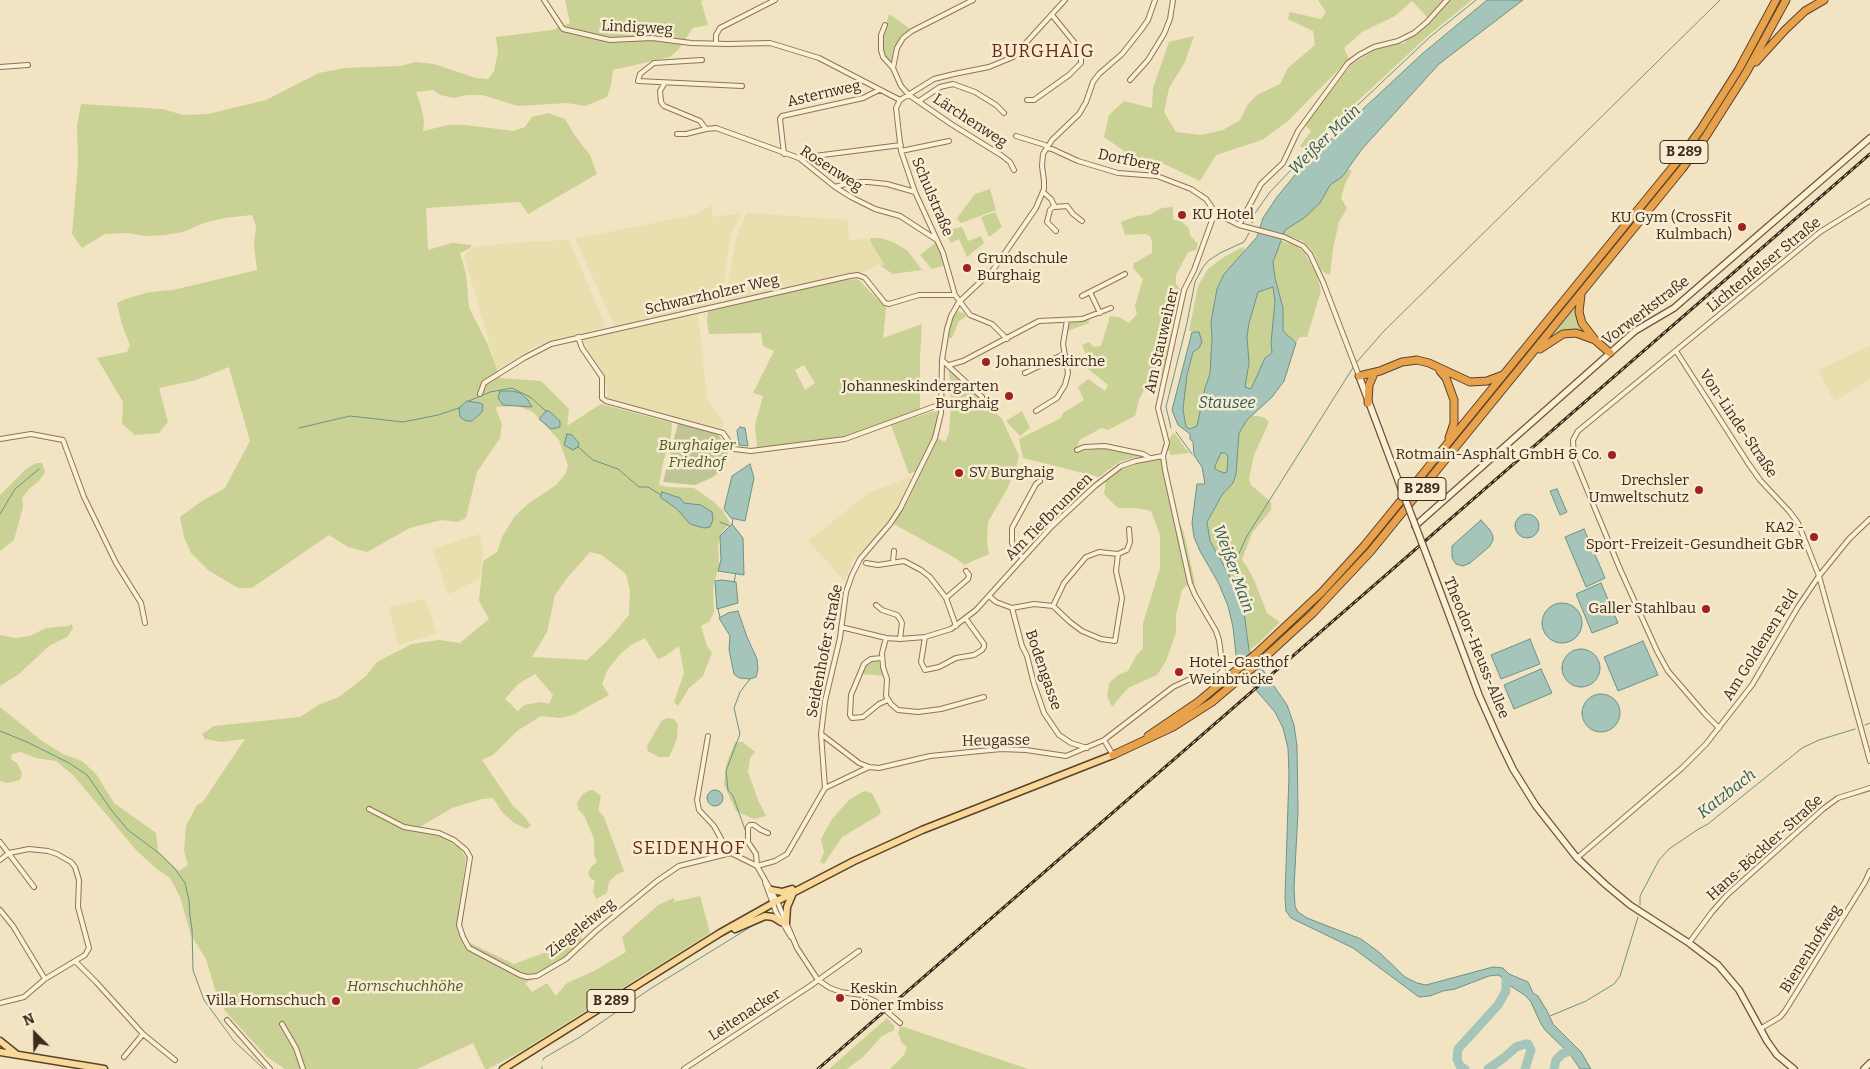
<!DOCTYPE html>
<html>
<head>
<meta charset="utf-8">
<style>
  body { margin:0 }
  #map { position:relative; width:1870px; height:1069px; overflow:hidden; background:#f2e3c2; font-family:Bitter,serif }
  canvas { display:block }
  .north { position:absolute; left:10px; top:1009px; width:50px; height:50px; -webkit-text-stroke:4px #f8edd2; paint-order:stroke; rotate:337deg; font-size:14px; font-weight:700; line-height:20px; text-align:center; color:#3c2b1d }
  .north::after { content:''; display:block; margin:auto; width:18px; height:22px; background:#3c2b1d; clip-path:polygon(50% 0,100% 100%,50% 72%,0 100%) }
</style>
</head>
<body>
<div id="map">
<canvas width="1870" height="1069"></canvas>
<div class="north">N</div>
</div>
<script>
const c = document.querySelector('canvas').getContext('2d');
c.lineJoin = 'round';
function paint(path, color) { c.fillStyle = color; c.fill(path, 'evenodd'); }
const shape = rows => new Path2D(rows.map(r => 'M' + r).join(''));
function strokePath(path, color, width, dash) { c.strokeStyle = color; c.lineWidth = width; c.lineCap = dash ? 'butt' : 'round'; c.setLineDash(dash || []); c.stroke(path); }
function drawText(font, color, halo, rows, align = 'center') {
  c.font = font + ' Bitter,serif'; c.lineWidth = 5; c.setLineDash([]); c.textBaseline = 'middle'; c.strokeStyle = halo; c.fillStyle = color; for (const [text, x, y, turn = 0] of rows) {
    c.save(); c.translate(x, y); c.rotate((+turn || 0) * Math.PI / 180); c.textAlign = isNaN(turn) ? turn : align; if (halo) c.strokeText(text, 0, 0); c.fillText(text, 0, 0); c.restore();
  }
}
const farmland = shape([
  [712,205,712,217,742,213,731,234,721,302,616,328,575,239,698,214],
  [747,213,847,220,849,241,868,238,885,266,878,264,865,271,725,301,736,238],
  [569,240,606,327,538,345,497,370,464,255,474,247,523,242],
  [698,313,707,399,724,423,722,429,608,398,604,374,582,339],
  [1870,346,1870,379,1834,401,1819,370],
  [910,477,913,480,910,487,887,525,852,561,845,581,808,541,869,493],
  [480,534,483,552,480,579,448,594,433,549],
  [425,599,437,633,398,645,389,607]
]);
const green = shape([
  [565,0,704,0,701,1,708,25,693,28,678,50,670,57,613,70,611,85,607,97,585,106,567,103,518,106,482,95,467,95,454,98,440,95,433,90,416,92,421,106,424,121,423,131,448,125,465,125,514,131,525,127,532,117,548,113,565,119,575,136,590,155,597,174,528,214,520,202,426,208,428,250,452,243,472,245,470,248,460,253,466,274,469,308,488,345,500,378,541,381,569,409,567,426,601,404,672,423,671,436,663,463,659,485,668,487,694,488,714,502,723,511,730,523,721,534,718,545,719,566,713,588,714,612,709,622,701,626,707,646,712,653,703,676,689,688,678,706,674,702,684,673,679,646,665,656,658,659,645,638,631,645,620,654,607,671,602,684,609,695,573,715,560,718,541,716,517,731,493,755,482,760,513,806,525,817,531,826,526,829,513,822,502,812,493,798,482,799,452,808,420,827,430,834,441,837,459,847,466,858,459,911,461,927,468,942,514,964,563,946,574,925,581,932,582,944,566,959,525,983,532,992,547,983,556,996,567,983,596,970,626,952,622,937,658,905,674,898,674,902,700,896,710,933,520,1052,488,1069,485,1069,473,1043,417,1069,285,1069,267,1057,225,1011,217,996,206,959,191,935,180,897,170,878,157,869,137,851,73,775,56,761,36,758,20,752,12,754,11,759,17,763,22,773,20,780,7,783,0,781,0,707,42,741,63,754,82,761,96,774,114,803,156,833,158,851,179,871,188,865,184,851,186,826,197,805,202,803,245,739,221,742,205,739,202,734,214,726,300,717,318,705,339,697,366,676,377,662,412,644,439,640,460,643,489,619,479,601,483,561,497,552,503,535,515,516,529,503,556,485,566,473,568,465,559,440,533,412,518,406,495,407,502,424,500,438,477,472,466,518,457,522,442,520,410,528,367,552,348,547,329,535,252,588,238,588,208,570,191,553,184,537,180,517,202,501,225,488,250,441,229,367,196,380,159,388,168,422,159,433,135,435,122,424,123,402,97,358,127,352,130,345,122,325,117,303,125,299,150,292,173,290,257,270,254,246,256,226,252,215,224,218,204,223,183,232,164,235,144,236,128,233,105,234,82,248,72,234,78,164,77,125,81,104,162,109,184,115,208,114,266,100,319,73,345,68,401,66,415,62,434,64,476,78,488,79,494,71,498,52,496,37,552,30,570,23],
  [590,552,602,555,626,574,630,590,629,615,608,640,587,660,532,657,547,632,555,595,568,577],
  [535,674,553,695,549,704,541,702,524,705,518,711,505,699,518,684],
  [1318,0,1444,0,1428,18,1412,1,1395,16,1362,32,1344,48,1349,59,1288,121,1262,140,1216,155,1200,181,1160,162,1153,171,1104,137,1109,115,1124,101,1152,108,1153,88,1169,42,1194,36,1185,62,1169,88,1164,112,1176,132,1201,135,1223,130,1240,120,1248,104,1257,95,1280,84,1288,68,1315,45,1313,31,1288,19,1290,12,1321,19,1326,12],
  [1447,0,1472,0,1430,34,1307,148,1305,147,1306,150,1300,146,1311,131,1305,125,1351,65,1375,50,1395,43,1403,44],
  [889,14,913,31,900,42,893,68,883,57,880,44],
  [1348,169,1352,171,1345,184,1341,198,1347,208,1339,222,1333,249,1330,275,1327,274,1321,270,1314,253,1309,247,1303,241,1283,234,1285,229,1320,203,1330,185,1342,177],
  [990,189,996,210,961,223,959,221,957,218,975,194],
  [1173,207,1173,219,1182,222,1189,228,1190,235,1198,244,1196,250,1188,252,1176,275,1176,284,1180,289,1172,315,1167,319,1166,326,1172,332,1162,376,1147,384,1139,400,1135,416,1108,430,1101,428,1080,440,1075,451,1077,452,1105,447,1142,456,1119,462,1099,477,1023,458,1019,439,1061,418,1063,413,1084,400,1078,387,1088,379,1105,391,1108,385,1088,369,1087,357,1082,345,1089,342,1094,347,1101,346,1110,316,1119,317,1129,323,1137,314,1135,306,1143,279,1133,268,1134,263,1152,253,1152,242,1150,236,1145,234,1125,235,1121,222,1137,216,1149,215,1162,208],
  [995,212,1002,227,989,237,981,217],
  [962,227,968,241,981,236,984,243,967,257,959,239,951,243,944,231],
  [870,238,880,238,893,242,908,251,922,270,893,274,879,265,885,266,870,241],
  [1282,241,1297,246,1304,252,1316,273,1321,291,1307,337,1300,337,1296,343,1283,331,1283,308,1275,278,1273,262,1279,243],
  [936,242,945,265,932,269,920,255],
  [1243,247,1245,250,1224,274,1217,289,1211,322,1212,338,1210,374,1205,388,1197,426,1190,429,1186,427,1183,415,1183,394,1193,352,1199,348,1202,342,1194,331,1189,331,1198,286,1208,269,1224,257],
  [858,279,886,308,883,338,922,324,920,357,920,409,845,436,757,448,755,425,763,396,753,393,774,351,763,346,761,333,709,334,707,321,708,311,710,309,830,281],
  [804,365,815,383,805,390,795,370],
  [1273,287,1275,301,1271,343,1272,353,1265,358,1251,389,1245,387,1249,363,1247,337,1249,323,1258,292],
  [1577,305,1584,332,1550,338,1549,337],
  [958,311,965,314,966,317,959,321,952,338,949,338,947,335,952,317],
  [1089,319,1089,323,1065,332,1067,320],
  [949,369,1002,419,1019,456,1015,471,1007,489,988,522,987,543,989,554,964,565,957,559,894,524,909,498,937,438,945,442,949,433,951,403],
  [938,411,935,434,917,471,909,474,891,425,931,412],
  [1022,411,1030,428,1020,436,1006,421],
  [1252,416,1259,416,1265,418,1269,422,1254,455,1249,479,1251,485,1271,502,1271,510,1252,533,1242,560,1246,565,1255,582,1267,613,1280,622,1259,643,1249,650,1247,630,1236,591,1210,541,1207,522,1222,495,1233,483,1236,474,1239,433,1247,420],
  [1173,433,1175,434,1189,453,1171,455,1168,450,1169,440],
  [1221,453,1225,453,1228,456,1227,472,1224,473,1215,469,1215,466],
  [1162,460,1174,524,1181,525,1184,533,1195,583,1188,584,1182,590,1176,615,1176,633,1166,661,1157,675,1128,688,1112,707,1107,696,1109,683,1118,675,1128,671,1136,656,1143,648,1143,623,1160,568,1160,535,1151,511,1137,508,1118,508,1104,494,1106,481,1120,470,1146,461],
  [36,463,42,463,45,472,39,481,30,488,22,498,23,507,14,540,0,551,0,495,26,469],
  [72,624,73,628,67,637,49,646,19,674,0,686,0,635,15,638,30,636,46,628,68,626],
  [878,660,885,676,861,674,868,661],
  [668,718,674,719,678,724,677,739,669,757,659,757,648,751,647,746,662,720],
  [735,742,743,742,755,752,750,758,748,772,758,800,766,816,754,819,736,811,724,785,726,765],
  [590,790,593,790,601,796,598,810,604,817,624,871,616,875,609,882,607,893,596,899,593,891,595,881,590,878,588,873,591,867,597,862,594,855,594,839,585,817,578,809,577,803,583,794],
  [864,791,872,793,881,811,879,815,842,837,824,864,820,862,824,852,821,839,832,819,849,800],
  [887,1018,894,1026,894,1030,882,1036,863,1057,847,1069,829,1069],
  [900,1027,904,1027,1028,1069,890,1069,904,1055,907,1047,902,1043,898,1033]
]);
const cemetery = shape([
  [678,423,707,429,719,436,729,449,724,469,711,478,695,485,663,482]
]);
const water = shape([
  [1487,0,1523,0,1439,64,1362,149,1342,177,1330,185,1320,203,1304,218,1285,230,1273,262,1275,278,1283,308,1283,331,1296,343,1284,381,1272,397,1247,420,1239,433,1236,474,1233,483,1222,495,1207,522,1210,541,1229,575,1244,612,1249,650,1287,705,1294,725,1297,746,1298,811,1294,888,1295,906,1298,912,1307,918,1361,939,1380,953,1405,977,1417,983,1426,985,1493,967,1503,968,1509,974,1528,982,1533,993,1538,996,1547,1011,1553,1024,1581,1052,1591,1069,1580,1069,1570,1054,1545,1030,1540,1022,1531,1002,1526,996,1503,981,1502,977,1498,975,1489,976,1455,989,1443,991,1430,996,1419,997,1353,948,1291,918,1286,911,1285,898,1289,774,1288,748,1283,728,1275,712,1249,682,1237,664,1233,627,1228,606,1219,584,1200,551,1194,537,1192,523,1197,484,1205,484,1202,467,1194,455,1193,442,1190,439,1190,434,1178,425,1172,410,1192,332,1199,332,1202,342,1199,348,1193,352,1187,375,1183,409,1186,427,1190,429,1197,426,1205,388,1210,374,1212,338,1211,322,1217,289,1224,274,1257,237,1263,218,1277,197,1299,170,1332,138,1422,54,1487,0],
  [1273,287,1275,301,1271,343,1272,353,1265,358,1251,389,1245,387,1249,363,1247,337,1249,323,1258,292,1273,287],
  [1221,453,1225,453,1228,456,1227,472,1224,473,1215,469,1215,466,1221,453],
  [500,391,513,391,520,393,528,400,532,407,503,405,498,398,500,391],
  [467,401,480,403,483,405,482,412,472,421,466,421,460,417,459,408,467,401],
  [546,411,549,411,560,421,560,427,551,429,539,419,546,411],
  [740,427,745,428,748,446,739,445,737,430,740,427],
  [567,434,572,435,579,443,578,447,573,450,564,445,567,434],
  [750,464,754,478,745,521,731,518,724,509,732,476,750,464],
  [1557,489,1567,512,1560,515,1550,491,1557,489],
  [662,492,680,498,684,503,701,505,712,512,713,520,710,527,704,528,690,524,677,509,660,497,662,492],
  '1515 526a12 12 0 1 1 24 0a12 12 0 1 1-24 0Z',
  [1481,520,1490,530,1493,536,1493,540,1490,546,1470,563,1463,566,1456,564,1452,558,1452,546,1481,520],
  [732,524,743,538,744,575,718,571,721,560,720,536,732,524],
  [1584,529,1605,578,1586,587,1565,537,1584,529],
  [722,580,736,582,738,603,717,609,715,581,722,580],
  [1601,583,1618,623,1592,633,1576,594,1601,583],
  '1542 623a20 20 0 1 1 40 0a20 20 0 1 1-40 0Z',
  [738,611,747,637,757,659,758,669,756,677,750,679,739,678,734,674,729,649,730,636,719,618,728,613,738,611],
  [1530,639,1540,664,1501,679,1491,655,1530,639],
  [1643,641,1658,675,1618,691,1604,657,1643,641],
  '1562 668a19 19 0 1 1 38 0a19 19 0 1 1-38 0Z',
  [1541,669,1552,693,1514,709,1504,685,1541,669],
  '1582 713a19 19 0 1 1 38 0a19 19 0 1 1-38 0Z',
  '707 798a8 8 0 1 1 16 0a8 8 0 1 1-16 0Z'
]);
const stream = shape([
  [1252,223,1253,216,1270,192,1312,148,1430,37,1476,0],
  [1356,363,1384,331,1720,0],
  [469,401,490,392,512,388,530,397,546,411],
  [299,428,350,416,403,422,438,415,459,408],
  [1171,428,1166,407,1187,323,1195,282,1203,267,1208,261,1220,253,1244,242,1249,233],
  [1176,432,1192,454],
  [578,447,593,460,618,469,639,487,648,487,661,495],
  [0,514,15,489,39,469],
  [720,522,730,526],
  [732,524,733,519],
  [1229,575,1247,536,1354,366],
  [734,582,736,573],
  [718,609,720,617],
  [1865,725,1870,723],
  [0,731,27,742,69,763,87,775,112,811,128,830,160,854,175,869,185,883,189,900,190,916,192,929,193,970,204,1000,234,1041,264,1069],
  [747,835,733,796,728,790,726,771,740,734,734,708,740,692,750,679],
  [1640,905,1640,896,1659,860,1669,849,1697,830,1708,824,1802,748,1819,740,1855,729],
  [1550,1016,1586,1001,1614,984,1620,976,1638,917],
  [543,1060,544,1058,580,1037,650,989,757,923],
  [542,1069,542,1067]
]);
const river = shape([
  [1465,1069,1460,1066,1457,1059,1458,1049,1498,1005,1506,991,1506,978],
  [1488,1069,1505,1057,1516,1047,1525,1044,1528,1044,1531,1050,1525,1069],
  [1554,1069,1556,1060,1562,1054,1572,1050]
]);
const street = shape([
  [544,0,563,29,610,40,652,38,691,43,727,44,770,43,819,58,900,100],
  [973,0,912,31,903,38,897,48,893,68,901,86,909,95,951,124,1001,155,1010,162,1014,170],
  [1155,0,1148,20,1141,30,1122,54,1099,74,1093,82,1086,102,1079,114,1052,140,1043,154,1042,166,1044,181,1044,189,1036,208,993,270,959,302,951,316,947,329,942,360,941,413,935,438,900,509,890,524,860,559,852,575,846,592,840,638,825,701,821,734,859,763,869,767,879,768,930,756,1001,749,1026,750,1066,756,1104,740,1173,687,1188,680,1216,677,1223,670,1219,640,1216,631,1195,595,1190,583,1165,470,1163,456,1167,443,1158,408,1184,290,1194,270,1215,212],
  [885,25,881,35,881,50,883,57,893,68],
  [716,43,716,35,720,28,775,0],
  [702,60,654,63,640,74,638,81,742,86],
  [0,67,28,65],
  [1130,80,1148,60,1164,34,1170,19,1173,0],
  [664,84,660,91,661,102,664,106,700,121,706,129],
  [1027,100,1034,100,1069,75,1081,63,1081,53,1078,47,1052,15],
  [919,101,940,87,953,84,975,92,996,105,1004,113],
  [677,134,686,134,706,129,716,128,799,158,835,187,851,197,875,209,900,216,937,240],
  [1016,136,1045,145,1047,148,1052,149,1078,161,1118,173,1157,176,1191,189,1206,199,1215,212,1227,219,1239,225,1284,237,1303,246,1310,254,1323,282,1359,376],
  [901,151,949,141],
  [784,154,780,119,782,116,863,98,879,90],
  [799,158,901,145],
  [835,187,853,182,868,182,887,184,915,192],
  [1043,192,1051,199,1055,207,1067,206,1073,214,1082,221],
  [1054,206,1050,210,1047,222,1056,231],
  [1239,225,1261,184,1283,163,1298,131,1348,63,1359,55,1374,47,1398,41,1414,33,1427,22,1447,0],
  [1090,292,1100,313],
  [1082,296,1125,274],
  [578,337,582,348,602,377,602,398,606,401,723,433,734,449,751,451,845,439,941,404],
  [1007,339,992,324,970,315,955,295,943,253,915,192,901,151,896,108,900,100,934,79,954,74,989,67,1013,57,1065,0],
  [1676,351,1748,463,1760,480,1789,511,1798,523,1819,576,1870,761],
  [942,360,982,397],
  [949,365,963,361,1039,321,1082,319,1111,308],
  [1025,373,1064,354],
  [480,394,484,383,524,358,551,344,850,276,858,275,865,278,885,303,889,304,919,295,955,295],
  [1036,411,1057,398,1065,385,1068,373,1063,344,1067,320],
  [0,439,31,434,63,440,84,497,116,563,141,603,145,623],
  [1077,450,1084,447,1105,446,1143,454,1150,458],
  [1022,557,1017,552,1012,543,1012,528,1036,484,1040,481],
  [893,562,894,551],
  [866,563,878,565,904,561,921,570,930,577,946,598,956,626],
  [989,596,996,602,1012,608,1034,604,1053,606,1070,622,1082,631,1101,639,1115,641,1122,598,1116,571,1118,554],
  [946,598,968,579,969,575,966,571],
  [876,605,882,610,897,615,900,619,902,623,900,639],
  [1053,606,1064,583,1086,557,1099,552,1118,554,1127,550,1130,542,1129,529],
  [1012,608,1022,646,1027,656,1034,684,1044,713,1059,735,1071,743,1087,748],
  [841,627,886,638,900,639,925,637,951,629,976,610,1052,526,1095,486,1121,466,1136,461,1163,456],
  [925,637,921,662,925,670,939,667,956,658,974,655,982,650,984,647,984,644,966,619],
  [886,638,882,653,883,667,887,679,886,696,891,704,898,710,918,712,941,709,984,697],
  [882,658,871,659,864,664,851,695,850,715,852,718,863,717,879,704,888,700],
  [1719,728,1705,714,1668,671,1657,651,1620,569,1574,458,1573,440,1578,431,1820,232,1870,201],
  [821,734,825,788],
  [708,736,697,800,699,810,714,826,725,846,731,853,757,866,777,901,797,948,818,980,830,988,841,992,862,995,875,1001,900,1023],
  [1104,740,1113,755],
  [369,809,404,827,439,833,454,840,466,850,470,857,469,864,459,925,463,937,469,948,520,975,527,977,537,976,566,959,596,931,657,881,679,866,731,853],
  [768,833,761,830,754,825,750,825,748,827,748,842,756,854,757,866,775,861,787,854,825,788,869,767],
  [0,842,34,887],
  [1577,858,1682,768,1706,744,1752,685,1798,607,1819,576,1849,539,1870,519],
  [0,860,9,853,29,849,48,851,57,854,71,862,75,867,79,880,78,907,89,948,85,955,45,979,24,997,0,1003],
  [765,882,776,912,791,937],
  [0,910,13,926,45,979],
  [1689,943,1712,912,1727,895,1823,809,1838,798,1870,788],
  [75,961,96,982,143,1034,124,1057],
  [227,1020,270,1069],
  [282,1024,296,1048,303,1069],
  [1760,1029,1780,1017,1785,1011,1865,882,1870,871],
  [143,1034,175,1060],
  [684,1069,810,986,859,951]
]);
const secondary = shape([
  [1359,376,1401,488],
  [1415,526,1635,331,1674,308,1870,138],
  [1430,564,1479,695,1499,740,1513,769,1536,806,1577,858,1606,885,1630,905,1689,943,1718,965,1739,990,1767,1041,1777,1055,1794,1069],
  [1864,1069,1870,1063]
]);
const primary = shape([
  [771,890,782,892,792,889],
  [786,923,787,907,793,893],
  [735,929,765,916,773,917,781,922],
  [0,1041,15,1053],
  [0,1052,104,1069],
  [503,1069,720,933,777,901,854,861,922,830,1113,755]
]);
const highway = shape([
  [1756,62,1785,30,1805,11,1824,0],
  [1581,295,1579,312,1582,323,1595,340,1610,353],
  [1540,349,1563,334,1576,333,1595,340],
  [1440,371,1446,378,1454,400,1454,423,1449,438],
  [1359,376,1380,371,1402,362,1417,360,1429,363,1470,382,1487,381,1503,375],
  [1368,403,1369,385,1373,376],
  [1148,736,1198,702,1257,653,1322,592,1364,546,1676,163,1701,129,1739,69,1776,0],
  [1113,755,1173,727,1212,702,1263,659,1313,613,1371,551,1682,169,1706,136,1746,73,1786,0]
]);
const rail = shape([
  [818,1069,1870,154]
]);
const secondaryBridge = shape([
  [1401,488,1430,564]
]);
const markers = [
  [1182,215,5,"#a12224"],
  [1742,227,5,"#a12224"],
  [967,268,5,"#a12224"],
  [986,362,5,"#a12224"],
  [1009,396,5,"#a12224"],
  [1612,455,5,"#a12224"],
  [959,473,5,"#a12224"],
  [1699,490,5,"#a12224"],
  [1814,537,5,"#a12224"],
  [1706,609,5,"#a12224"],
  [1179,672,5,"#a12224"],
  [840,998,5,"#a12224"],
  [336,1001,5,"#a12224"]
];
const shields = [
  [1684,152,48],
  [1422,489,48],
  [611,1001,48]
];
const shieldNames = [
  ["B 289",1684,152],
  ["B 289",1422,489],
  ["B 289",611,1001]
];
const streetNames = [
  ["Lindigweg",637,28,3],
  ["Asternweg",824,94,-13],
  ["Lärchenweg",970,121,33],
  ["Dorfberg",1129,161,12],
  ["Rosenweg",831,169,33],
  ["Schulstraße",932,197,67],
  ["Lichtenfelser Straße",1764,265,-39],
  ["Schwarzholzer Weg",712,295,-13],
  ["Vorwerkstraße",1646,311,-37],
  ["Am Stauweiher",1162,341,-77],
  ["Von-Linde-Straße",1738,424,56],
  ["Am Tiefbrunnen",1049,517,-45],
  ["Am Goldenen Feld",1761,645,-58],
  ["Theodor-Heuss-Allee",1476,648,68],
  ["Seidenhofer Straße",825,651,-79],
  ["Bodengasse",1043,670,71],
  ["Heugasse",996,741,-1],
  ["Hans-Böckler-Straße",1765,848,-42],
  ["Ziegeleiweg",581,928,-39],
  ["Bienenhofweg",1811,949,-58],
  ["Leitenacker",745,1015,-33]
];
const poiNames = [
  ["KU Hotel",1192,215,"left"],
  ["KU Gym (CrossFit",1732,218],
  ["Kulmbach)",1732,235],
  ["Grundschule",977,259,"left"],
  ["Burghaig",977,276,"left"],
  ["Johanneskirche",996,362,"left"],
  ["Johanneskindergarten",999,387],
  ["Burghaig",999,404],
  ["Rotmain-Asphalt GmbH & Co.",1602,455],
  ["SV Burghaig",969,473,"left"],
  ["Drechsler",1689,481],
  ["Umweltschutz",1689,498],
  ["KA2 -",1804,528],
  ["Sport-Freizeit-Gesundheit GbR",1804,545],
  ["Galler Stahlbau",1696,609],
  ["Hotel-Gasthof",1189,663,"left"],
  ["Weinbrücke",1189,680,"left"],
  ["Keskin",850,989,"left"],
  ["Döner Imbiss",850,1006,"left"],
  ["Villa Hornschuch",326,1001]
];
const parkNames = [
  ["Burghaiger",697,446],
  ["Friedhof",697,463],
  ["Hornschuchhöhe",405,987]
];
const waterNames = [
  ["Weißer Main",1325,140,-44],
  ["Stausee",1227,404],
  ["Weißer Main",1233,569,70],
  ["Katzbach",1727,794,-38]
];
const quarterNames = [
  ["BURGHAIG",1043,52],
  ["SEIDENHOF",689,849]
];
paint(farmland, '#e8deae');
paint(green, '#cad195');
paint(cemetery, '#bfc594');
paint(water, '#a5c4ba');
strokePath(water, '#6a9389', 1);
strokePath(stream, '#6a9389', 1);
strokePath(river, '#a5c4ba', 9);
strokePath(street, '#8d7457', 6);
strokePath(secondary, '#6f543a', 8);
strokePath(primary, '#5a412c', 9);
strokePath(highway, '#5a412c', 9);
strokePath(street, '#fbf0d6', 4);
strokePath(secondary, '#fbf0d6', 5.5);
strokePath(primary, '#f8d997', 6);
strokePath(highway, '#e8a24c', 7);
strokePath(rail, '#3c2b1d', 3);
strokePath(rail, '#f8edd2', 1, [4]);
strokePath(secondaryBridge, '#6f543a', 8, []);
strokePath(secondaryBridge, '#fbf0d6', 5.5);
for (const [x, y, r, color] of markers) { const dot = new Path2D(); dot.arc(x, y, r, 0, 2 * Math.PI); c.fillStyle = color; c.fill(dot); strokePath(dot, '#f8edd2', 2); }
for (const [x, y, w] of shields) { const box = new Path2D(); box.roundRect(x - w / 2, y - 11.5, w, 23, 4); c.fillStyle = '#f8edd2'; c.fill(box); strokePath(box, '#3c2b1d', 1); }
drawText('bold 14px', '#3c2b1d', null, shieldNames);
drawText('15px', '#3c2b1d', '#f8edd2', streetNames);
drawText('15px', '#3c2b1d', '#f8edd2', poiNames, 'right');
drawText('italic 15px', '#4c5a22', '#f8edd2', parkNames);
drawText('italic 16px', '#2b5d59', '#f8edd2', waterNames);
c.letterSpacing = '1px';
drawText('18px', '#6c2918', '#f8edd2', quarterNames);
c.letterSpacing = '0px';
</script>
</body>
</html>
